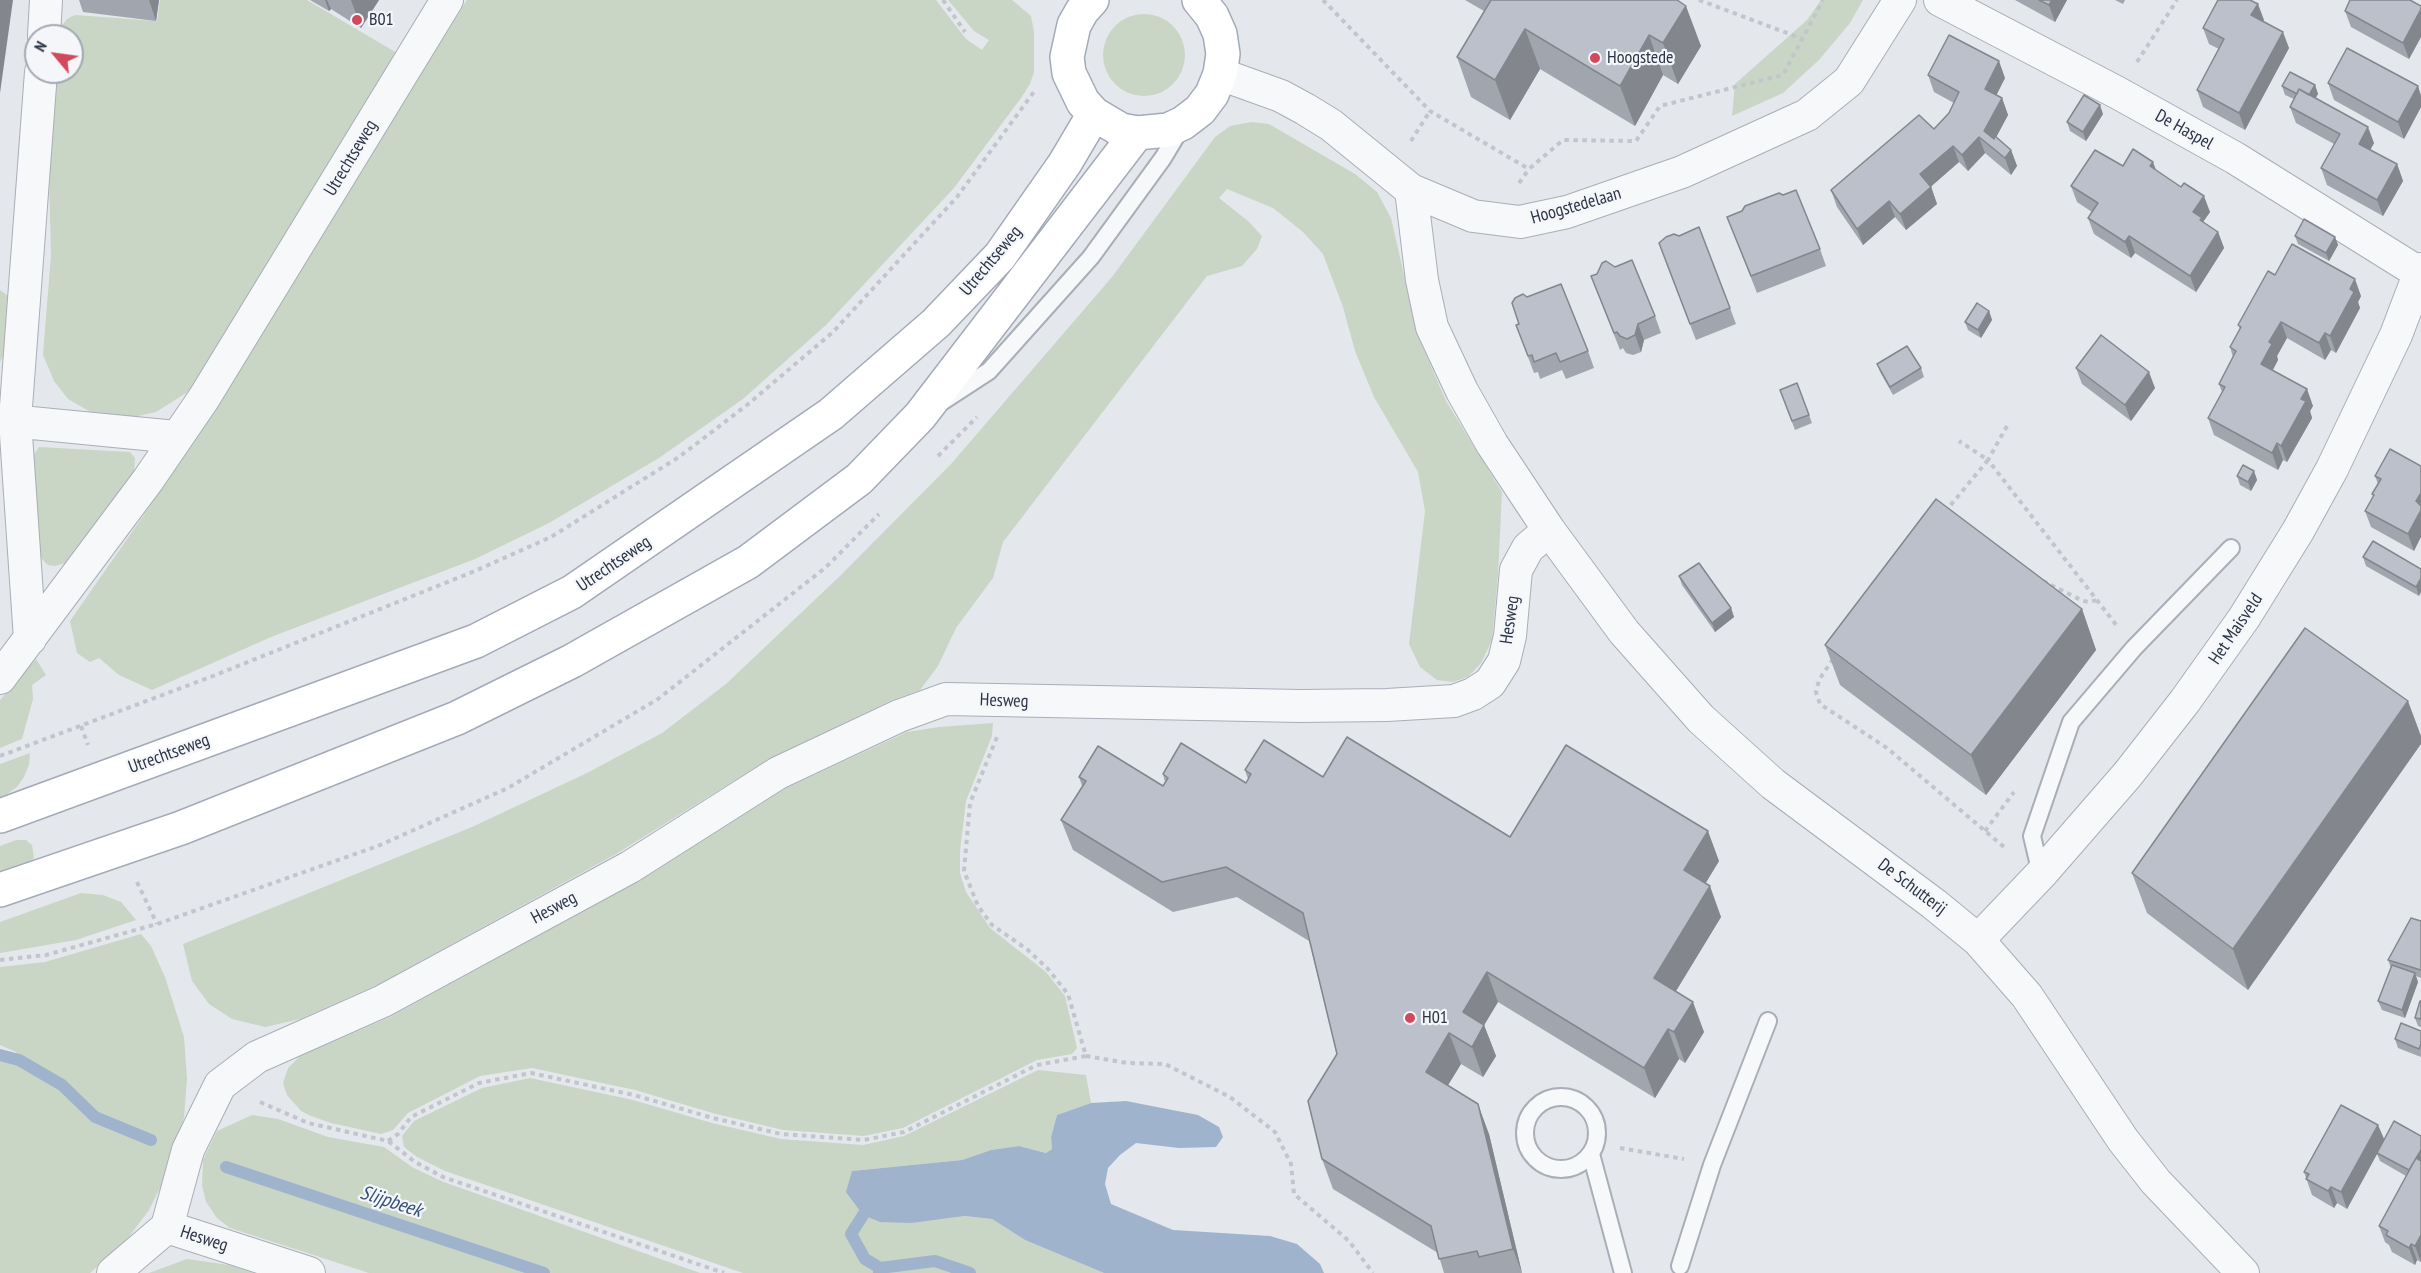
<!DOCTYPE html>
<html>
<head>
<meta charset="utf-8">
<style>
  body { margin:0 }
  #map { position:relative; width:2421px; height:1273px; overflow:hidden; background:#e4e7ec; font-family:"PT Sans Narrow",sans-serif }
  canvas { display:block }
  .north { position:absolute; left:24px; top:24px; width:60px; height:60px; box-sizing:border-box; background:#f4f6f9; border:2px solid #a4a8b1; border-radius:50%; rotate:299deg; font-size:16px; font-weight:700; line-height:24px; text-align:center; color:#2b3445 }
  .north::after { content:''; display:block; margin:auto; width:21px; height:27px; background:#d1495b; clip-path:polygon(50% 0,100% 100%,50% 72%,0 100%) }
</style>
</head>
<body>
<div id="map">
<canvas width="2421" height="1273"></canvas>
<div class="north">N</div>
</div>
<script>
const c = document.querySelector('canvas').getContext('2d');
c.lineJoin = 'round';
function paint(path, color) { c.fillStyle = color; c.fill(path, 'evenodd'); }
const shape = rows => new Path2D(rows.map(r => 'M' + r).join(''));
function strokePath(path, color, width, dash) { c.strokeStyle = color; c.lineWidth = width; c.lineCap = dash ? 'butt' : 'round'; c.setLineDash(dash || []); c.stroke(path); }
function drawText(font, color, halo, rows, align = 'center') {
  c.font = font + ' "PT Sans Narrow",sans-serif'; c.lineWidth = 4.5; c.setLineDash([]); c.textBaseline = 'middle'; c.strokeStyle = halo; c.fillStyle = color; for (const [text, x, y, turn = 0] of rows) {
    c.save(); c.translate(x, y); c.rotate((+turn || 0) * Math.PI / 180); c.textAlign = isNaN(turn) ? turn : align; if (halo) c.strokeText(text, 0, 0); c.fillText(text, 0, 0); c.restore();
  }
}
const green = shape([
  [160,0,307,0,397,53,191,390,156,412,129,418,94,414,68,399,54,381,43,355,51,255,49,180,57,72,72,72,72,36,60,36,60,28,67,19,75,15,157,21],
  [467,0,936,0,966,39,982,50,989,40,974,31,948,0,1012,0,1031,16,1034,32,1034,72,1030,84,1021,98,954,188,826,325,743,399,659,458,549,523,475,559,271,637,152,690,119,675,99,658,90,662,77,653,70,621,173,473],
  [1821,0,1863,0,1850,23,1819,60,1783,93,1732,116,1735,84,1807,20],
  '1103 55a41 41 0 1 1 82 0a41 41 0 1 1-82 0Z',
  [1251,122,1269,124,1355,174,1377,192,1391,218,1418,336,1446,401,1502,492,1498,575,1492,640,1481,663,1468,677,1453,682,1437,680,1420,667,1409,644,1425,511,1418,472,1374,397,1355,351,1343,307,1323,254,1303,232,1273,208,1227,189,1219,198,1248,221,1262,236,1257,249,1242,266,1207,276,1003,542,993,578,956,628,938,666,920,690,890,701,769,759,616,854,379,984,300,1019,265,1027,232,1019,209,1004,192,981,183,944,472,827,587,773,662,733,726,684,841,575,951,464,1112,277,1215,137,1230,126],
  [0,290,12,299,8,347,0,362],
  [39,447,130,452,135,458,134,474,73,561,55,566,48,565,42,559,36,543,33,456],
  [36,659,46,675,32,685,33,699,22,739,0,748,0,700],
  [993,723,992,736,966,801,960,851,960,873,966,892,990,928,1046,972,1065,996,1077,1048,1072,1054,1037,1060,903,1128,864,1136,783,1130,716,1114,635,1090,532,1068,480,1076,408,1113,393,1130,381,1134,331,1123,311,1116,301,1111,287,1095,283,1083,288,1068,300,1056,390,1017,639,881,784,789,907,732,939,727],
  [30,753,29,765,24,777,17,787,0,799,0,764],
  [16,840,26,840,32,845,34,858,27,865,0,875,0,846],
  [81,893,103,895,121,902,136,920,76,940,0,953,0,922],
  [141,934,151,946,165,977,184,1037,187,1079,184,1118,164,1180,149,1210,125,1242,90,1273,0,1273,0,1061,11,1062,19,1060,16,1052,0,1045,0,967,45,962],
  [1038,1070,1086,1075,1091,1103,1057,1115,1051,1137,1052,1149,1046,1153,1019,1146,991,1150,962,1160,852,1171,912,1223,965,1216,992,1219,1025,1240,1104,1273,743,1273,445,1171,417,1157,404,1147,402,1136,414,1121,482,1088,530,1078,633,1100,712,1123,781,1139,863,1145,904,1136],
  [252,1115,278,1119,328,1137,384,1147,412,1167,441,1181,700,1273,369,1273,230,1228,217,1218,206,1202,202,1185,203,1160,217,1131],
  [187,1259,229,1265,254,1273,149,1273]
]);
const water = shape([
  [1126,1101,1198,1115,1219,1127,1223,1137,1216,1147,1179,1148,1136,1143,1120,1155,1108,1168,1105,1184,1111,1204,1173,1230,1270,1236,1297,1244,1320,1264,1324,1273,1104,1273,1025,1240,992,1219,965,1216,912,1223,880,1222,863,1215,846,1192,852,1171,962,1160,991,1150,1019,1146,1046,1153,1052,1149,1051,1137,1057,1115,1091,1103]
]);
const stream = shape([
  [0,1055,19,1060,62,1085,95,1117,151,1140],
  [226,1167,544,1273],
  [872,1201,851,1234,865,1259,880,1268],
  [879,1273,880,1268,935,1261,970,1273]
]);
const path = shape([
  [943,0,965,32],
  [1323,0,1430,111,1529,169,1563,140,1636,141,1660,106,1783,75,1823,0],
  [1699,0,1803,39],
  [2137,62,2177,0],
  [1411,141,1430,111],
  [1519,183,1529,169],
  [2007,426,1988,460,2117,626],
  [938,456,977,417],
  [1945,512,1988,460,1959,441],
  [2043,581,2083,601,2090,602,2097,600],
  [1833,659,1819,680,1816,692,1820,704,1887,748,2004,847],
  [81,726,88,745],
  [0,756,213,676,475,571,551,537,679,457,747,405,833,332,957,197,1036,89],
  [1985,831,2014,792],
  [137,882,157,924],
  [0,960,46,955,157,924,378,846,508,788,658,699,825,568,879,514],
  [1086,1056,1128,1063,1165,1064,1230,1097,1275,1132,1291,1164,1294,1194,1349,1241,1373,1273],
  [260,1102,308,1123,388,1141,415,1162,443,1177,724,1273],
  [388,1141,398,1134,411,1117,479,1083,531,1073,634,1095,713,1118,781,1134,864,1140,904,1132,1037,1065,1086,1056,1068,994,1048,969,1028,950,992,925,978,906,964,871,970,803,997,737],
  [1620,1148,1684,1159]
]);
const lane = shape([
  [943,401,989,371,1091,257,1163,158,1181,128],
  [2041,874,2032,836,2071,722,2134,648,2231,548],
  '1525 1133a36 36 0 1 1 72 0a36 36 0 1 1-72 0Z',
  [1591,1154,1623,1273],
  [1680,1266,1712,1165,1768,1021]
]);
const street = shape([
  [1940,0,2118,93,2235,158,2421,274],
  [44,36,46,0],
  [1220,74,1281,96,1305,109,1331,125,1411,190,1473,216,1520,222,1567,212,1682,172,1807,115,1849,81,1900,0],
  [1411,190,1422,280,1432,327,1462,391,1492,444,1549,530,1624,632,1701,719,1773,784,1934,904,1978,940,2027,996,2123,1140,2156,1182,2243,1273],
  [0,420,176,437],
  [30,639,15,420,41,72],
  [0,678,148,480,204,398,447,0],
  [1978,940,2041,874,2128,774,2185,701,2244,618,2298,531,2332,469,2396,335,2421,269],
  [167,1227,188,1150,220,1085,257,1057,383,1001,630,867,778,773,899,716,946,699,1300,706,1387,705,1454,701,1473,694,1490,683,1504,661,1510,636,1516,570,1528,548,1549,530],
  [113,1273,167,1227,309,1273]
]);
const primary = shape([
  [1092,0,1082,11,1074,25,1067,57,1069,73,1083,102,1094,114,1121,130,1137,133,1168,130,1183,123,1200,110,1212,94,1220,74,1223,54,1220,34,1212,16,1199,0],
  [0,816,476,641,572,592,831,414,936,323,1000,256,1065,163,1094,114],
  [0,890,181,828,457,718,572,661,748,562,859,479,920,416,1137,133]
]);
const wall = shape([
  [79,0,159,0,156,21,83,12],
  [310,0,379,0,361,28,331,9,329,11],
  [1465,0,1677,0,1701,46,1678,84,1663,75,1635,126,1540,69,1510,120,1471,97,1457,57,1484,11],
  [2015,0,2067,0,2055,22],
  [2115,0,2125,0,2123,4],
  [2421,6,2421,37,2409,59,2351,27,2345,11],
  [2264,20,2263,22,2289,48,2245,130,2203,107,2197,90,2219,49,2209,44,2203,28],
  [1928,75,2005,78,1996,95,2002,98,2008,115,1996,137,2011,150,2017,166,2011,175,1985,153,1968,171,1959,162,1931,186,1937,204,1906,230,1895,217,1863,245,1837,207,1831,190,1934,129,1949,113,1954,103,1934,92],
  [2328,83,2418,86,2421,96,2421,107,2404,139,2334,100],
  [2315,85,2318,94,2315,98,2374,143,2370,150,2397,164,2403,181,2383,216,2327,185,2321,168,2334,144,2296,123,2290,107,2294,99,2285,95,2282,86],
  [2103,114,2086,141,2070,131,2067,122],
  [2123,166,2156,170,2210,212,2203,222,2218,232,2224,248,2196,292,2135,253,2131,258,2094,234,2088,218,2092,212,2077,202,2071,186],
  [1727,217,1820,249,1826,266,1757,293],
  [2295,236,2335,237,2338,245,2329,261,2298,244],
  [1665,260,1730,308,1736,324,1696,340],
  [2275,275,2361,296,2358,302,2360,308,2336,353,2331,350,2325,360,2287,338,2277,356,2278,360,2273,370,2313,406,2310,411,2312,418,2287,462,2283,460,2278,470,2214,435,2208,418,2222,392,2219,384,2233,357,2230,347,2240,329,2238,325],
  [1591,276,1655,316,1661,333,1644,340,1641,352,1633,355,1626,353,1623,348,1620,350],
  [1989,311,1992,320,1981,338,1968,330,1965,322],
  [1519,324,1588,351,1594,368,1566,379,1562,370,1540,379,1538,372,1534,373,1522,341],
  [1877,364,1921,368,1924,377,1893,395,1880,372],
  [2076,368,2155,388,2131,421,2082,384],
  [1797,383,1812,423,1795,430,1780,390],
  [2421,466,2414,551,2371,527,2365,511,2373,496,2372,494,2378,484,2375,476],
  [2254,471,2257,480,2251,491,2240,485,2237,476],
  [2363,557,2421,569,2419,596,2366,566],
  [1679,576,1731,608,1734,617,1715,632,1682,585],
  [2082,609,2096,650,1986,795,1840,685,1825,645],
  [2408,701,2248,990,2147,913,2132,873],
  [1245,770,1323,777,1510,837,1719,861,1705,883,1721,917,1676,991,1704,1032,1685,1063,1679,1059,1655,1098,1498,1002,1484,1025,1496,1056,1483,1077,1461,1064,1448,1085,1489,1134,1522,1273,1444,1273,1438,1253,1333,1189,1322,1159,1337,1054,1309,941,1237,897,1173,912,1073,850,1061,820,1082,786,1079,777,1163,786,1165,782,1163,774,1246,783,1248,779],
  [2421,921,2421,978,2416,976,2418,982,2405,1018,2382,1010,2378,1001,2391,968,2388,960],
  [2421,1001,2421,1027,2418,1026,2415,1018],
  [2421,1031,2421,1057,2398,1048,2395,1039],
  [2421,1136,2421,1262,2417,1260,2415,1265,2392,1252,2389,1245,2385,1242,2379,1226,2406,1176,2380,1161,2377,1154,2347,1209,2337,1203,2334,1208,2312,1195,2304,1172,2384,1140]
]);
const shadedWall = shape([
  [0,0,13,0,0,93],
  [149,0,159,0,156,21],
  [325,0,327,0,331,9,329,11],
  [351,0,379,0,361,28],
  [2052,0,2067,0,2055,22,2049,5],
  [2258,4,2264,20,2257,32,2251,15],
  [1686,6,1701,46,1678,84,1663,43],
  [2421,9,2421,37,2409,59,2403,43],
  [1525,29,1540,69,1510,120,1495,80],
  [2283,32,2289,48,2245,130,2239,113],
  [1649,35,1663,75,1635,126,1620,86],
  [1999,61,2005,78,1991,106,1985,89],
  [2315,85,2318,94,2310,108,2307,99],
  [2418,86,2421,96,2421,107,2404,139,2398,122],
  [2002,98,2008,115,1991,147,1984,131],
  [2100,105,2103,114,2086,141,2083,132],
  [2368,127,2374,143,2365,160,2359,144],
  [1979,137,1985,153,1968,171,1962,155],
  [1953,146,1959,162,1926,191,1920,174],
  [2011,150,2017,166,2011,175,2005,158],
  [2153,162,2159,178,2150,166],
  [2397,164,2403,181,2383,216,2377,200],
  [1931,187,1937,204,1906,230,1900,214],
  [2204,196,2210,212,2203,222,2208,234,2193,212],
  [1889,201,1895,217,1863,245,1857,229],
  [2218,232,2224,248,2196,292,2190,276],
  [2129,236,2135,253,2131,258,2125,242],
  [2335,237,2338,245,2329,261,2326,253],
  [2355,279,2361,296,2358,302,2360,308,2336,353,2330,336,2350,289],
  [1989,311,1992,320,1981,338,1978,330],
  [2281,322,2287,338,2277,356,2278,360,2267,380,2261,364,2269,342],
  [1638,324,1644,340,1641,352,1635,335],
  [2325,333,2331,350,2325,360,2319,343],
  [2149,372,2155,388,2131,421,2125,405],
  [2307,389,2313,406,2310,411,2312,418,2287,462,2281,446,2301,399],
  [2277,443,2283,460,2278,470,2272,453],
  [2254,471,2257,480,2251,491,2248,482],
  [2421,493,2421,537,2414,551,2408,534,2416,501],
  [2421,578,2421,592,2419,596,2416,587],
  [1731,608,1734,617,1715,632,1712,623],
  [2082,609,2096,650,1986,795,1971,755],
  [2408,701,2421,736,2421,744,2248,990,2233,949],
  [1708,831,1719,861,1695,901,1684,870],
  [1710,886,1721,917,1665,1009,1654,978],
  [1487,972,1498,1002,1474,1042,1463,1012],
  [2415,973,2418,982,2405,1018,2402,1010],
  [1693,1002,1704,1032,1685,1063,1674,1032],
  [1484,1025,1496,1056,1483,1077,1472,1047],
  [1668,1029,1679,1059,1655,1098,1644,1068],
  [1449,1033,1461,1064,1437,1103,1426,1072],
  [1478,1104,1489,1134,1522,1273,1513,1249],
  [2378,1125,2385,1141,2377,1153,2377,1154,2347,1209,2341,1192],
  [2421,1150,2421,1164,2410,1171],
  [2331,1187,2337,1203,2334,1208,2328,1191],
  [2421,1235,2421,1262,2415,1246],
  [2411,1244,2417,1260,2415,1265,2409,1248]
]);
const building = shape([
  [1491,0,1677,0,1686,6,1663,43,1649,35,1620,86,1525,29,1495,80,1457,57,1491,0],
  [2039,0,2052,0,2049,5,2039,0],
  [2218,0,2250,0,2258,4,2251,15,2283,32,2239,113,2197,90,2224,39,2203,28,2218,0],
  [2350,0,2410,0,2421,6,2421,9,2403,43,2345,11,2350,0],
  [1949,35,1999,61,1985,89,2002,98,1984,131,1994,139,1995,136,2011,150,2005,158,1979,137,1962,155,1953,146,1920,174,1931,187,1900,214,1889,201,1857,229,1831,190,1919,115,1934,129,1949,113,1959,92,1928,75,1949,35],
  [2347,48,2418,86,2398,122,2328,83,2347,48],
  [2290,72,2315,85,2309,95,2299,89,2297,94,2282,86,2290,72],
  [2299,89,2368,127,2359,144,2397,164,2377,200,2321,168,2340,134,2290,107,2299,89],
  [2084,95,2100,105,2083,132,2067,122,2084,95],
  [2133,149,2153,162,2150,166,2181,187,2184,183,2204,196,2193,212,2202,218,2200,220,2218,232,2190,276,2129,236,2125,242,2088,218,2098,203,2071,186,2095,150,2123,166,2133,149],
  [1796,190,1820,249,1751,276,1727,217,1742,211,1745,206,1779,193,1783,195,1796,190],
  [2304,219,2335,237,2326,253,2295,236,2304,219],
  [1699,227,1730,308,1690,324,1659,243,1666,237,1674,234,1679,236,1699,227],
  [2292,244,2355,279,2350,289,2354,292,2330,336,2325,333,2319,343,2281,322,2269,342,2272,344,2261,364,2307,389,2301,399,2306,401,2281,446,2277,443,2272,453,2208,418,2225,387,2219,384,2236,351,2230,347,2241,327,2238,325,2268,271,2275,275,2292,244],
  [1632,260,1655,316,1638,324,1635,335,1627,339,1620,336,1617,332,1614,333,1591,276,1597,274,1602,263,1606,261,1615,267,1632,260],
  [1561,284,1588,351,1560,362,1556,353,1534,362,1532,355,1528,356,1516,325,1519,324,1512,303,1515,298,1523,294,1527,297,1561,284],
  [1977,303,1989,311,1978,330,1965,322,1977,303],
  [2101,335,2149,372,2125,405,2076,368,2101,335],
  [1907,346,1921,368,1890,387,1877,364,1907,346],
  [1797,383,1809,415,1792,421,1780,390,1797,383],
  [2390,449,2421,466,2421,493,2416,501,2421,506,2421,510,2408,534,2365,511,2374,495,2372,494,2381,479,2375,476,2390,449],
  [2243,465,2254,471,2248,482,2237,476,2243,465],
  [1936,499,2082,609,1971,755,1825,645,1936,499],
  [2373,541,2421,569,2421,578,2416,587,2363,557,2373,541],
  [1699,563,1731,608,1712,623,1679,576,1699,563],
  [2305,628,2408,701,2233,949,2132,873,2305,628],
  [1347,737,1510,837,1566,745,1708,831,1684,870,1710,886,1654,978,1693,1002,1674,1032,1668,1029,1644,1068,1487,972,1463,1012,1484,1025,1472,1047,1449,1033,1426,1072,1478,1104,1513,1249,1479,1257,1477,1251,1439,1259,1431,1226,1322,1159,1308,1101,1337,1054,1303,913,1226,867,1162,882,1061,820,1086,781,1079,777,1098,746,1163,786,1168,778,1163,774,1181,743,1246,783,1251,774,1245,770,1264,740,1323,777,1347,737],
  [2411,918,2421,921,2421,970,2388,960,2411,918],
  [2392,965,2415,973,2402,1010,2378,1001,2392,965],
  [2420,1001,2421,1001,2421,1019,2415,1018,2420,1001],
  [2401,1023,2421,1031,2421,1044,2419,1049,2395,1039,2401,1023],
  [2341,1105,2378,1125,2341,1192,2331,1187,2328,1191,2306,1179,2309,1174,2304,1172,2341,1105],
  [2394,1121,2421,1136,2421,1150,2409,1170,2377,1153,2394,1121],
  [2416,1158,2421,1161,2421,1235,2415,1246,2411,1244,2409,1248,2386,1235,2388,1231,2379,1226,2416,1158]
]);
const markers = [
  [357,20,6,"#d1495b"],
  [1595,58,6,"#d1495b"],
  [1410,1018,6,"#d1495b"]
];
const poiNames = [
  ["B01",369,20],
  ["Hoogstede",1607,58],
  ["H01",1422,1018]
];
const streetNames = [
  ["De Haspel",2184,130,29],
  ["Utrechtseweg",351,158,-59],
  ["Hoogstedelaan",1576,206,-16],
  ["Utrechtseweg",991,261,-50],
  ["Utrechtseweg",614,564,-34],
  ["Hesweg",1510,620,-82],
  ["Het Maisveld",2236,629,-56],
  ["Hesweg",1004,701,2],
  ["Utrechtseweg",169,754,-20],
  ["De Schutterij",1912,887,37],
  ["Hesweg",554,908,-28],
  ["Hesweg",204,1239,18]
];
const waterNames = [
  ["Slijpbeek",391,1202,18]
];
paint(green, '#c9d6c5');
paint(water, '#9fb4cc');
strokePath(stream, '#9fb4cc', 12);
strokePath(lane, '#a9aeb7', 20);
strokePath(street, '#a9aeb7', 34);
strokePath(primary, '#a3abb8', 36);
strokePath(path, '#c2c5cb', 4, [4.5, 4.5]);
strokePath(lane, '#f7f8fa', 16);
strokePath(street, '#f7f8fa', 32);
strokePath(primary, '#fff', 33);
paint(wall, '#a1a5ae');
paint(shadedWall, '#83868d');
paint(building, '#bbc0ca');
strokePath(building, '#83868d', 1.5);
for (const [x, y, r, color] of markers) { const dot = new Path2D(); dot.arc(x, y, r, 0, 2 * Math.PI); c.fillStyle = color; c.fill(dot); strokePath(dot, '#f4f6f9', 2); }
drawText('18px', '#2b3445', '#f4f6f9', poiNames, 'left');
drawText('18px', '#2b3445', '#f4f6f9', streetNames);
drawText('italic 20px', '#34527a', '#f4f6f9', waterNames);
</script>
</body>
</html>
